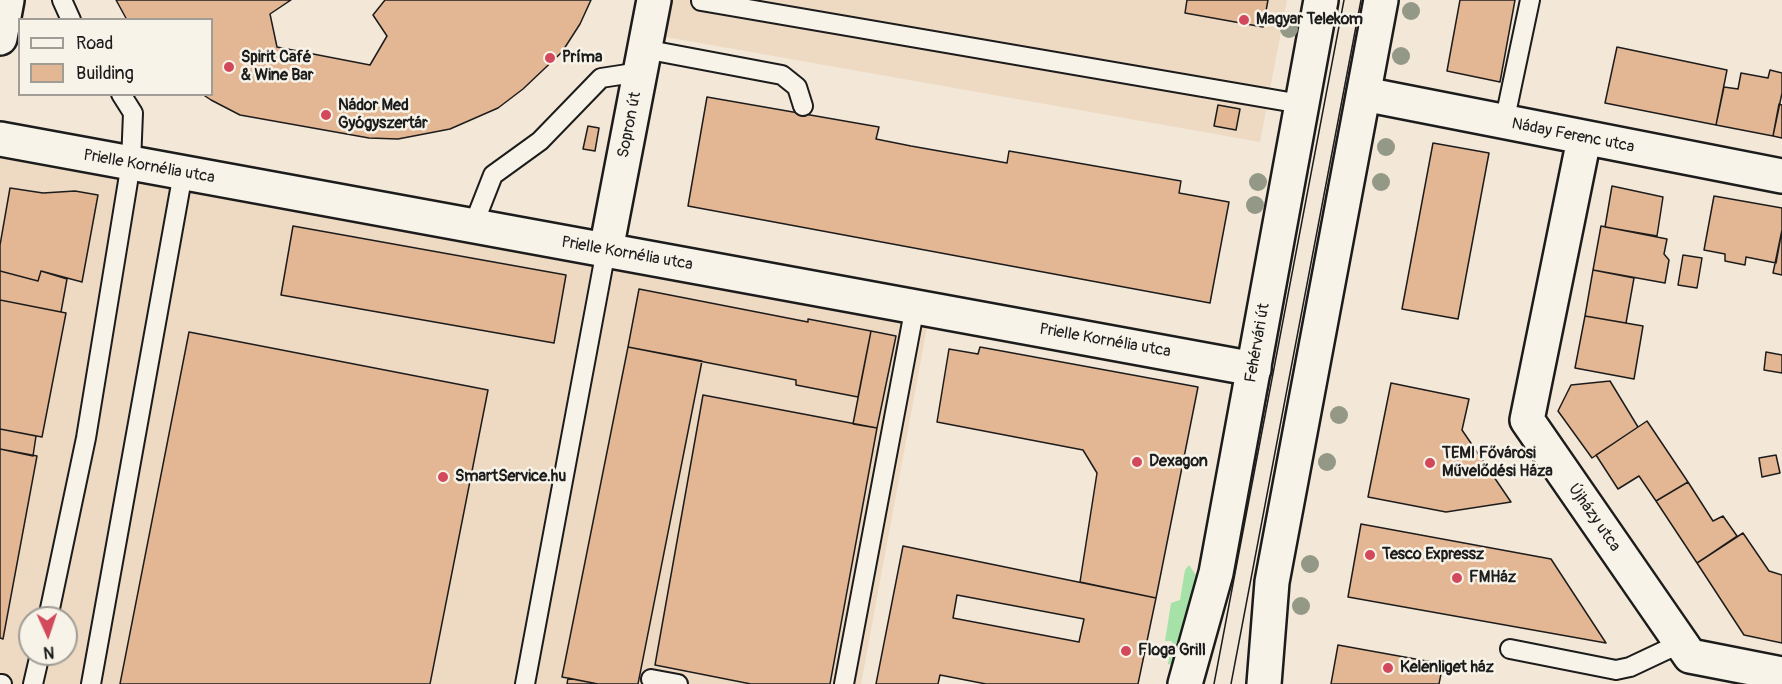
<!DOCTYPE html>
<html>
<head>
<meta charset="utf-8">
<style>
  body { margin:0 }
  #map { position:relative; width:1782px; height:684px; overflow:hidden; background:#f3e7d7; font-family:Pangolin,sans-serif }
  canvas { display:block }
  .legend { position:absolute; left:18px; top:18px; width:195px; height:78px; box-sizing:border-box; background:#f7f3e8; border:2px solid #9f9d96; margin:0; padding:8px 10px; list-style:none; font-size:18px; color:#1c1c1c }
  .legend li { display:flex; align-items:center; gap:12px; height:30px }
  .legend b { width:30px; border:2px solid #9f9d96 }
  .north { position:absolute; left:18px; top:606px; width:60px; height:60px; box-sizing:border-box; background:#f7f3e8; border:2px solid #9f9d96; border-radius:50%; rotate:177deg; font-size:16px; font-weight:700; line-height:24px; text-align:center; color:#1c1c1c }
  .north::after { content:''; display:block; margin:auto; width:21px; height:27px; background:#d1495b; clip-path:polygon(50% 0,100% 100%,50% 72%,0 100%) }
</style>
</head>
<body>
<div id="map">
<canvas width="1782" height="684"></canvas>
<ul class="legend">
<li><b style="height:8px;background:#f7f3e8"></b>Road</li>
<li><b style="height:16px;background:#e4b794"></b>Building</li>
</ul>
<div class="north">N</div>
</div>
<script>
const c = document.querySelector('canvas').getContext('2d');
c.lineJoin = 'round';
function paint(path, color) { c.fillStyle = color; c.fill(path, 'evenodd'); }
const shape = rows => new Path2D(rows.map(r => 'M' + r).join(''));
function strokePath(path, color, width, dash) { c.strokeStyle = color; c.lineWidth = width; c.lineCap = dash ? 'butt' : 'round'; c.setLineDash(dash || []); c.stroke(path); }
function drawText(font, color, halo, rows, align = 'center') {
  c.font = font + ' Pangolin,sans-serif'; c.lineWidth = 5; c.setLineDash([]); c.textBaseline = 'middle'; c.strokeStyle = halo; c.fillStyle = color; for (const [text, x, y, turn = 0] of rows) {
    c.save(); c.translate(x, y); c.rotate((+turn || 0) * Math.PI / 180); c.textAlign = isNaN(turn) ? turn : align; if (halo) c.strokeText(text, 0, 0); c.fillText(text, 0, 0); c.restore();
  }
}
const built = shape([
  [673,0,1287,0,1260,142,666,37],
  [0,150,928,322,861,684,0,684],
  [30,618,66,618,66,654,30,654]
]);
const green = shape([
  [1189,565,1200,581,1175,666,1168,664,1172,641,1165,641,1171,603,1180,600,1185,570]
]);
const building = shape([
  [116,0,291,0,270,14,277,47,370,65,387,36,373,15,385,0,591,0,580,24,562,52,523,89,498,108,450,129,398,139,369,138,240,115,211,100,202,94,212,94,212,20,127,20,116,0],
  [1187,0,1268,0,1263,27,1185,13,1187,0],
  [1460,0,1515,0,1500,82,1447,71,1460,0],
  [1617,47,1727,70,1716,125,1605,103,1617,47],
  [1770,70,1782,73,1782,93,1773,136,1716,125,1724,87,1738,89,1741,73,1768,78,1770,70],
  [707,97,879,127,876,139,911,146,1007,163,1009,151,1181,181,1179,193,1229,202,1210,303,688,206,707,97],
  [1779,104,1782,105,1782,138,1773,136,1779,104],
  [1218,105,1240,109,1236,130,1214,126,1218,105],
  [588,126,599,128,595,151,583,149,588,126],
  [1433,143,1489,153,1458,319,1402,309,1433,143],
  [1612,186,1663,197,1657,236,1605,227,1612,186],
  [10,188,43,193,75,191,98,195,82,282,41,271,38,281,0,271,0,245,10,188],
  [1714,196,1782,208,1782,230,1776,263,1746,257,1745,265,1725,261,1725,254,1704,250,1714,196],
  [293,226,566,275,554,343,281,295,293,226],
  [1601,226,1667,239,1664,254,1669,260,1665,283,1593,270,1601,226],
  [1782,230,1782,275,1773,273,1782,230],
  [1683,255,1702,258,1697,288,1678,285,1683,255],
  [1593,270,1634,278,1626,323,1585,316,1593,270],
  [0,271,38,281,41,271,67,279,61,312,0,300,0,271],
  [639,289,808,322,808,319,871,331,858,397,796,385,796,380,628,347,639,289],
  [0,300,66,313,42,437,0,429,0,300],
  [1585,316,1643,326,1634,379,1575,368,1585,316],
  [871,331,896,336,877,428,853,424,871,331],
  [189,332,488,390,430,684,120,684,189,332],
  [628,347,702,361,638,684,598,684,562,677,628,347],
  [980,347,1198,387,1156,598,1080,582,1097,473,1083,450,937,422,949,349,978,354,980,347],
  [1766,352,1782,355,1782,373,1764,370,1766,352],
  [1610,381,1638,427,1592,458,1558,411,1571,385,1610,381],
  [1391,383,1469,399,1462,430,1511,502,1446,512,1368,497,1391,383],
  [703,395,877,428,830,684,751,684,655,665,703,395],
  [1647,421,1688,482,1656,501,1639,476,1618,489,1596,455,1647,421],
  [0,429,36,436,33,456,0,449,0,429],
  [0,449,37,456,3,639,0,638,0,449],
  [1776,455,1780,473,1762,477,1759,458,1776,455],
  [1688,482,1713,521,1723,516,1737,536,1697,563,1656,501,1688,482],
  [1361,524,1551,559,1606,643,1348,597,1361,524],
  [1743,533,1769,571,1782,575,1782,643,1744,635,1697,563,1743,533],
  [903,546,1156,598,1138,684,986,684,940,675,938,684,876,684,903,546],
  [957,595,1084,619,1079,642,953,618,957,595],
  [1338,645,1443,664,1439,684,1331,684,1338,645],
  [568,678,598,684,567,684,568,678]
]);
const lane = shape([
  [62,0,71,20],
  [701,1,1301,104],
  [644,49,782,75,797,87,803,106],
  [1504,123,1530,0],
  [473,226,493,175,540,141,601,78,640,72],
  [48,618,86,438,131,163,133,113,121,94],
  [1510,649,1616,670,1630,667,1681,643],
  [651,679,678,684],
  [0,684,2,684],
  [33,684,40,654],
  [91,684,183,173],
  [525,684,606,250],
  [844,684,915,306]
]);
const street = shape([
  [0,38,7,0],
  [1364,94,1782,176],
  [0,139,1254,369],
  [1584,139,1527,420,1690,656,1782,674],
  [606,250,654,0]
]);
const secondary = shape([
  [1185,684,1216,573,1321,0],
  [1264,684,1272,582,1381,0]
]);
const tram = shape([
  [1214,684,1344,0],
  [1231,684,1361,0]
]);
const trees = [
  [1411,11],
  [1289,29],
  [1401,56],
  [1386,147],
  [1258,182],
  [1381,182],
  [1255,205],
  [1339,415],
  [1327,462],
  [1310,564],
  [1301,606]
];
const markers = [
  [1244,20,6,"#d1495b"],
  [550,58,6,"#d1495b"],
  [229,67,6,"#d1495b"],
  [326,115,6,"#d1495b"],
  [1137,462,6,"#d1495b"],
  [1430,463,6,"#d1495b"],
  [443,477,6,"#d1495b"],
  [1370,555,6,"#d1495b"],
  [1457,578,6,"#d1495b"],
  [1126,651,6,"#d1495b"],
  [1388,668,6,"#d1495b"]
];
const poiNames = [
  ["Magyar Telekom",1256,20],
  ["Spirit Café",241,58],
  ["& Wine Bar",241,76],
  ["Príma",562,58],
  ["Nádor Med",338,106],
  ["Gyógyszertár",338,124],
  ["TEMI Fővárosi",1442,454],
  ["Művelődési Háza",1442,472],
  ["Dexagon",1149,462],
  ["SmartService.hu",455,477],
  ["Tesco Expressz",1382,555],
  ["FMHáz",1469,578],
  ["Floga Grill",1138,651],
  ["Kelenliget ház",1400,668]
];
const streetNames = [
  ["Sopron út",630,125,-79],
  ["Náday Ferenc utca",1573,136,11],
  ["Prielle Kornélia utca",149,167,10],
  ["Prielle Kornélia utca",627,254,10],
  ["Prielle Kornélia utca",1105,341,10],
  ["Fehérvári út",1258,343,-80],
  ["Újházy utca",1594,518,55]
];
paint(built, '#eed9c3');
paint(green, '#a6e1a7');
paint(building, '#e4b794');
strokePath(building, '#1c1c1c', 1.5);
strokePath(lane, '#1c1c1c', 22);
strokePath(street, '#1c1c1c', 38);
strokePath(secondary, '#1c1c1c', 38);
strokePath(lane, '#f7f3e8', 18);
strokePath(street, '#f7f3e8', 33);
strokePath(secondary, '#f7f3e8', 33);
strokePath(tram, '#1c1c1c', 1.5);
c.fillStyle = '#939887';
for (const [x, y] of trees) { c.beginPath(); c.arc(x, y, 9, 0, 2 * Math.PI); c.fill(); }
for (const [x, y, r, color] of markers) { const dot = new Path2D(); dot.arc(x, y, r, 0, 2 * Math.PI); c.fillStyle = color; c.fill(dot); strokePath(dot, '#f7f3e8', 2); }
drawText('bold 16px', '#1c1c1c', '#f7f3e8', poiNames, 'left');
drawText('16px', '#1c1c1c', '#f7f3e8', streetNames);
</script>
</body>
</html>
